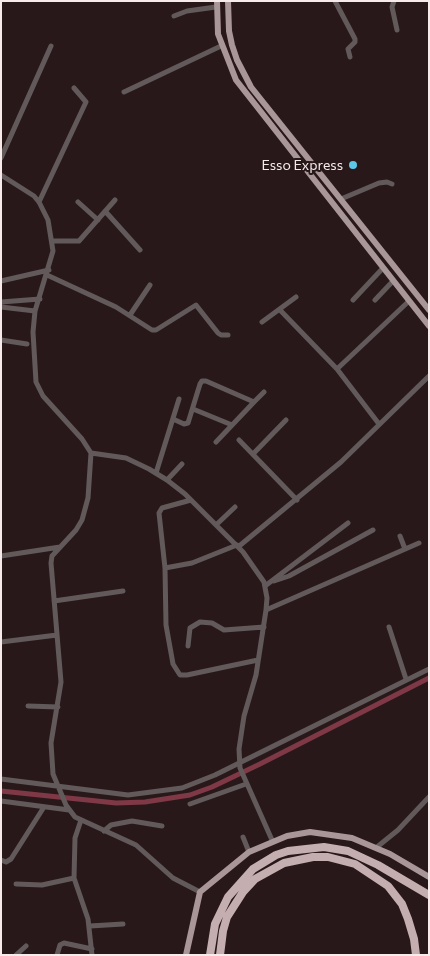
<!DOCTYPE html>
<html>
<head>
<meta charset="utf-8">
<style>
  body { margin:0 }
  #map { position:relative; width:430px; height:956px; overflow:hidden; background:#28181a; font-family:Commissioner,sans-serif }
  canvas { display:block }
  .frame { position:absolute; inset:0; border:2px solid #f6eaeb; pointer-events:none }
</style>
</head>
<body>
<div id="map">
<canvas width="430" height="956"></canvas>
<div class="frame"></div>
</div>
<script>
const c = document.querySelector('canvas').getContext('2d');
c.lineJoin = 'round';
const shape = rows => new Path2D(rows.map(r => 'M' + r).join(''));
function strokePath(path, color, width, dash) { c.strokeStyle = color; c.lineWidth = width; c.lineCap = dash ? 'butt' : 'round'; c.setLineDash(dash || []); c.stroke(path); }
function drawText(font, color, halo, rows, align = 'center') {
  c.font = font + ' Commissioner,sans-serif'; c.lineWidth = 4; c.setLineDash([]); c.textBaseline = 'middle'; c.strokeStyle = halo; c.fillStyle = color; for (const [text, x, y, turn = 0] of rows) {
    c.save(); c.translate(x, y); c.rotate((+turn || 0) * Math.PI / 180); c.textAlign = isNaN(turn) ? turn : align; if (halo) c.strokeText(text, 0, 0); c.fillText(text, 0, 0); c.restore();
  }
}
const canal = shape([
  [1,791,116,803,145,802,190,795,212,787,260,764,429,678]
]);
const minor = shape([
  [335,1,355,39,355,42,348,49,350,57],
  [394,1,392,7,397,30],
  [174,16,187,11,216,7],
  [124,92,221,46],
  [1,158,51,46],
  [1,175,34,196,39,202,48,220,53,251,35,311,33,332,36,382,43,396,82,439,91,453,88,498,82,520,76,530,52,556,51,563,61,682,51,743,53,774,66,805,75,817,136,845,173,878,200,892],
  [341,199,379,183,387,182,392,184],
  [39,202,86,102,74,88],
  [78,202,98,220],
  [105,211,140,250],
  [53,241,79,241,115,200],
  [47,275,116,307,152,330,156,330,196,305,218,333,221,335,228,335],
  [1,281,49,270],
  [353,300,383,268],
  [375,300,393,281],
  [1,302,40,299],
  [1,307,35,311],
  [280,310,337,369,379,424],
  [130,315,150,285],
  [262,322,296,297],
  [1,340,27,344],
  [337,369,409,301],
  [254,402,264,392],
  [193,409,232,425],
  [173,419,184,424,188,423,200,384,202,381,206,381,254,402,216,442],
  [239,440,297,500],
  [91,453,126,458,149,469,167,480,185,494,243,552,264,582,267,598,266,610,256,675,244,716,239,749,240,768,272,840],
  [253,454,286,420],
  [156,473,179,399],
  [167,480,182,464],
  [191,500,162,508,159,513,165,568,166,625,173,664,180,675,187,675,258,660],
  [216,525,235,507],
  [400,536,405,549],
  [238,547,341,462,429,376],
  [1,556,60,547],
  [165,568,192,563,237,545],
  [274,581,289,576,373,530],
  [265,586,348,523],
  [54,601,123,591],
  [266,610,419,543],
  [389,627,406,679],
  [1,642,57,635],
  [188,646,190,628,200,622,212,623,224,630,264,627],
  [28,706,58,707],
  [1,779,128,795,182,788,215,775,429,669],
  [1,801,69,810],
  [190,804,246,784],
  [81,820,75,838,74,878,88,919,92,955],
  [104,831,111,825,132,821,162,826],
  [243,837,249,852],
  [377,847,398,830,429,797],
  [1,860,6,862,11,859,44,807],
  [16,884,42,885,74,878],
  [90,926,123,924],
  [16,955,26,946],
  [57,955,60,945,64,943,92,949]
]);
const major = shape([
  [217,1,218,34,236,80,429,326],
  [228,1,229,31,232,45,237,60,251,87,429,310],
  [186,955,200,892,249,852,287,836,310,832,352,838,390,854,429,877]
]);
const highway = shape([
  [210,955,215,924,228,897,253,869,276,855,288,851,324,847,348,851,378,865,429,895],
  [220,955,223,931,227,917,243,892,255,879,284,863,313,857,328,857,355,864,388,886,402,904,408,919,414,939,416,955]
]);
const markers = [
  [353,165,5,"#5cc7e8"]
];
const poiNames = [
  ["Esso Express",343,165]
];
strokePath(canal, '#7f3845', 5);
strokePath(minor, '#62595a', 5);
strokePath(major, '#a99698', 6);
strokePath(highway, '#c5aeb0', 8);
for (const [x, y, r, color] of markers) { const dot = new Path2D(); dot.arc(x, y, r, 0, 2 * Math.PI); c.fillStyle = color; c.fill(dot); strokePath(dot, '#28181a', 2); }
drawText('14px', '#f6eaeb', '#28181a', poiNames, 'right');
</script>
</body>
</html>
